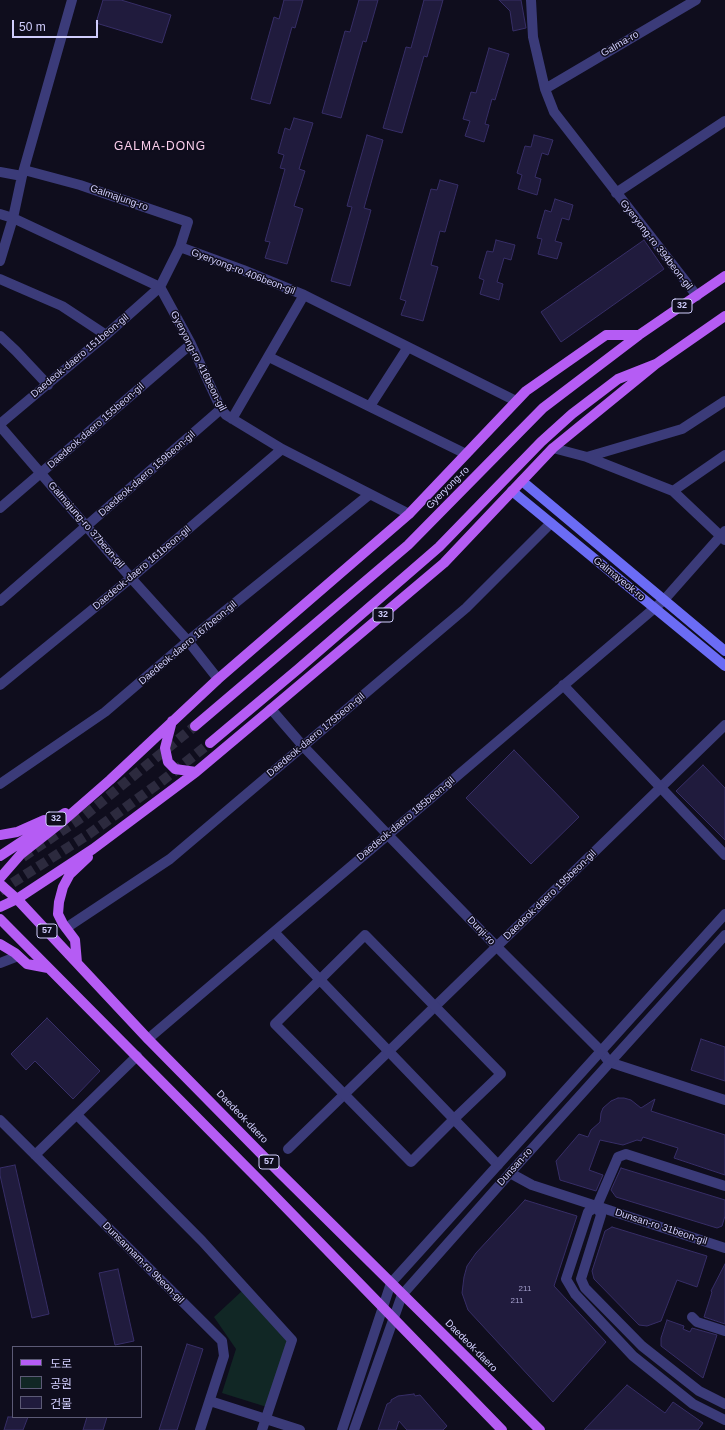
<!DOCTYPE html>
<html>
<head>
<meta charset="utf-8">
<style>
  body { margin:0 }
  #map { position:relative; width:725px; height:1430px; overflow:hidden; background:#0f0d1d; font-family:Helvetica,"Noto Sans KR",sans-serif }
  canvas { display:block }
  .legend { position:absolute; left:12px; top:1346px; width:130px; height:72px; box-sizing:border-box; background:#0f0d1d; border:1px solid #5c5a76; margin:0; padding:5px 7px; list-style:none; font-size:12px; color:#d0cdfc }
  .legend li { display:flex; align-items:center; gap:8px; height:20px }
  .legend b { width:20px; border:1px solid #5c5a76 }
  .scale { position:absolute; left:12px; top:20px; width:86px; height:18px; box-sizing:border-box; border:2px solid #d0cdfc; border-top:0; padding-left:5px; font-size:12px; line-height:14px; white-space:nowrap; color:#d0cdfc; -webkit-text-stroke:3px #0f0d1d; paint-order:stroke }
</style>
</head>
<body>
<div id="map">
<canvas width="725" height="1430"></canvas>
<ul class="legend">
<li><b style="height:5px;background:#b55cf4"></b>도로</li>
<li><b style="height:11px;background:#112725"></b>공원</li>
<li><b style="height:11px;background:#201b3d"></b>건물</li>
</ul>
<div class="scale">50 m</div>
</div>
<script>
const c = document.querySelector('canvas').getContext('2d');
c.lineJoin = 'round';
function paint(path, color) { c.fillStyle = color; c.fill(path, 'evenodd'); }
const shape = rows => new Path2D(rows.map(r => 'M' + r).join(''));
function strokePath(path, color, width, dash) { c.strokeStyle = color; c.lineWidth = width; c.lineCap = dash ? 'butt' : 'round'; c.setLineDash(dash || []); c.stroke(path); }
function drawText(font, color, halo, rows, align = 'center') {
  c.font = font + ' Helvetica,sans-serif'; c.lineWidth = 3; c.setLineDash([]); c.textBaseline = 'middle'; c.strokeStyle = halo; c.fillStyle = color; for (const [text, x, y, turn = 0] of rows) {
    c.save(); c.translate(x, y); c.rotate((+turn || 0) * Math.PI / 180); c.textAlign = isNaN(turn) ? turn : align; if (halo) c.strokeText(text, 0, 0); c.fillText(text, 0, 0); c.restore();
  }
}
const green = shape([
  [242,1291,290,1343,270,1408,222,1393,236,1349,214,1317]
]);
const building = shape([
  [103,0,121,0,171,15,162,43,96,23,103,0],
  [284,0,303,0,295,28,292,27,270,104,251,99,274,17,279,19,284,0],
  [359,0,378,0,366,42,363,41,341,118,322,113,345,31,350,32,359,0],
  [424,0,443,0,427,57,424,56,402,133,383,128,406,47,411,48,424,0],
  [499,0,521,0,526,28,513,31,510,11,499,0],
  [489,48,509,54,495,100,492,99,485,124,489,125,484,142,465,136,470,121,463,119,471,92,476,93,489,48],
  [294,118,313,123,299,169,305,171,294,206,303,209,287,264,265,258,270,242,265,241,285,169,280,168,284,155,278,153,285,128,290,130,294,118],
  [367,135,383,140,364,208,371,210,350,286,331,281,352,207,347,206,367,135],
  [534,135,553,140,548,155,542,153,535,177,541,179,537,195,518,189,522,175,517,173,525,146,531,147,534,135],
  [440,180,458,185,445,232,440,231,431,265,438,267,423,321,401,315,406,301,400,299,431,189,437,190,440,180],
  [555,199,573,205,569,220,562,218,555,241,562,243,557,259,538,254,542,239,537,238,545,210,551,212,555,199],
  [496,240,515,245,511,260,504,258,497,282,503,284,499,300,480,294,484,280,479,278,487,251,493,252,496,240],
  [644,240,664,269,561,342,541,312,644,240],
  [514,750,579,817,531,864,466,798,514,750],
  [703,765,725,788,725,840,676,791,703,765],
  [47,1018,100,1071,73,1099,35,1061,26,1070,11,1054,47,1018],
  [701,1039,725,1047,725,1081,691,1070,701,1039],
  [618,1098,624,1098,631,1100,641,1108,655,1099,651,1111,725,1135,725,1175,674,1158,678,1148,643,1137,641,1141,637,1140,623,1145,600,1140,589,1170,603,1175,596,1191,560,1180,556,1161,579,1134,588,1137,591,1130,600,1122,601,1113,603,1108,611,1101,618,1098],
  [15,1165,49,1314,32,1318,0,1175,0,1168,15,1165],
  [621,1168,725,1200,725,1216,722,1226,717,1228,616,1197,611,1190,621,1168],
  [525,1200,577,1216,554,1286,606,1342,553,1402,468,1310,462,1293,464,1277,467,1266,476,1253,525,1200],
  [612,1227,707,1256,697,1287,677,1280,661,1321,647,1326,639,1325,594,1279,592,1271,605,1231,612,1227],
  [725,1264,725,1324,704,1317,712,1292,711,1291,725,1264],
  [118,1269,134,1341,115,1345,99,1273,118,1269],
  [667,1320,684,1326,683,1329,690,1332,692,1328,717,1335,703,1378,661,1346,661,1338,667,1320],
  [187,1344,203,1349,177,1430,159,1430,187,1344],
  [627,1385,665,1413,673,1402,703,1423,698,1430,584,1430,627,1385],
  [414,1394,415,1396,420,1395,447,1426,443,1430,407,1430,399,1421,396,1430,378,1430,387,1404,391,1402,391,1400,398,1396,414,1394],
  [8,1417,28,1417,23,1430,4,1430,8,1417],
  [87,1417,107,1417,103,1430,83,1430,87,1417]
]);
const primaryTunnel = shape([
  [23,857,84,816,195,726],
  [0,891,89,834,162,781,210,743]
]);
const pedestrian = shape([
  [288,1149,725,725],
  [692,1317,697,1322,725,1331]
]);
const minor = shape([
  [531,0,533,37,545,89,554,112,697,296],
  [545,89,696,0],
  [0,172,22,176],
  [616,193,725,121],
  [0,214,13,218,160,287,191,344,221,409,226,415,282,449,409,514],
  [180,247,243,270,304,295,516,401],
  [0,261,13,218,22,176,72,0],
  [0,279,62,306,106,335],
  [0,336,16,351,48,385],
  [269,357,466,454],
  [370,406,408,347],
  [232,419,304,295],
  [0,424,106,335,160,287,180,247,188,222,80,185,24,170],
  [0,426,131,578,188,641,218,679],
  [553,448,587,457,673,491,725,540],
  [587,457,682,429,725,401],
  [673,491,725,455],
  [0,508,191,344],
  [0,601,221,409],
  [0,685,131,578,282,449],
  [563,685,725,855],
  [271,709,303,746,388,835,496,946,601,1051,609,1062,725,1100],
  [0,784,105,712,188,641,370,494],
  [66,928,170,859,466,608,551,523],
  [274,932,498,1165],
  [365,935,501,1074,454,1119,411,1162,275,1024,365,935],
  [0,963,18,956],
  [148,1039,664,600,725,531],
  [77,1115,202,1241,292,1340,262,1430],
  [0,1120,222,1341,224,1356,200,1430],
  [35,1155,137,1056],
  [510,1173,532,1185,725,1248],
  [597,1206,588,1212,566,1279,575,1294,633,1356,693,1404,725,1420],
  [597,1206,601,1215,581,1279,585,1288,642,1346,699,1391,725,1404],
  [597,1206,618,1157,626,1154,725,1186],
  [210,1401,300,1430]
]);
const tertiary = shape([
  [342,1430,391,1283,725,914],
  [354,1430,402,1295,510,1173,725,935]
]);
const secondary = shape([
  [522,481,725,651],
  [512,491,725,666]
]);
const primary = shape([
  [172,721,165,748,168,762,175,769,196,772],
  [195,726,408,545,543,408,639,335,725,276],
  [210,743,297,670,439,547,541,442,572,414,618,379,656,364,725,316],
  [0,835,17,832,44,820],
  [0,856,65,813],
  [0,878,21,854,63,821,110,780,218,679,409,514,526,391,606,335,639,335],
  [0,884,17,899,148,1039,277,1170,540,1430],
  [0,907,17,899,93,849,196,772,271,709,444,563,553,448,656,364],
  [0,919,261,1182,502,1430],
  [0,944,15,953,27,964,48,968],
  [77,963,75,940,63,924,58,914,59,902,63,887,70,874,88,857]
]);
const numberNames = [
  ["211",525,1289],
  ["211",517,1301]
];
const shields = [
  [682,306,20],
  [383,615,20],
  [56,819,20],
  [47,931,20],
  [269,1162,20]
];
const shieldNames = [
  ["32",682,306],
  ["32",383,615],
  ["32",56,819],
  ["57",47,931],
  ["57",269,1162]
];
const streetNames = [
  ["Galma-ro",620,44,-30],
  ["Galmajung-ro",119,198,19],
  ["Gyeryong-ro 394beon-gil",656,245,52],
  ["Gyeryong-ro 406beon-gil",243,272,21],
  ["Daedeok-daero 151beon-gil",80,356,-40],
  ["Gyeryong-ro 416beon-gil",198,361,63],
  ["Daedeok-daero 155beon-gil",96,426,-41],
  ["Daedeok-daero 159beon-gil",147,474,-41],
  ["Gyeryong-ro",448,488,-45],
  ["Galmajung-ro 37beon-gil",86,525,49],
  ["Daedeok-daero 161beon-gil",142,568,-40],
  ["Galmayeok-ro",619,579,39],
  ["Daedeok-daero 167beon-gil",188,643,-40],
  ["Daedeok-daero 175beon-gil",316,735,-40],
  ["Daedeok-daero 185beon-gil",406,819,-40],
  ["Daedeok-daero 195beon-gil",550,895,-44],
  ["Dunji-ro",481,931,46],
  ["Daedeok-daero",242,1117,46],
  ["Dunsan-ro",515,1167,-48],
  ["Dunsan-ro 31beon-gil",661,1227,18],
  ["Dunsannam-ro 9beon-gil",143,1263,45],
  ["Daedeok-daero",471,1346,45]
];
const quarterNames = [
  ["GALMA-DONG",160,147]
];
paint(green, '#112725');
paint(building, '#201b3d');
strokePath(building, '#372e67', 1);
strokePath(primaryTunnel, '#2c2a3e', 10, [10, 5]);
strokePath(pedestrian, '#3b3b79', 10);
strokePath(minor, '#3b3b79', 10);
strokePath(tertiary, '#3b3b79', 10);
strokePath(secondary, '#6b6cf5', 10);
strokePath(primary, '#b55cf4', 10);
drawText('8px', '#a4a0cc', null, numberNames);
for (const [x, y, w] of shields) { const box = new Path2D(); box.roundRect(x - w / 2, y - 7, w, 14, 3); c.fillStyle = '#0f0d1d'; c.fill(box); strokePath(box, '#d0cdfc', 1); }
drawText('bold 9px', '#d0cdfc', null, shieldNames);
drawText('10px', '#d0cdfc', '#0f0d1d', streetNames);
c.letterSpacing = '1px';
drawText('12px', '#fccfed', '#0f0d1d', quarterNames);
c.letterSpacing = '0px';
</script>
</body>
</html>
